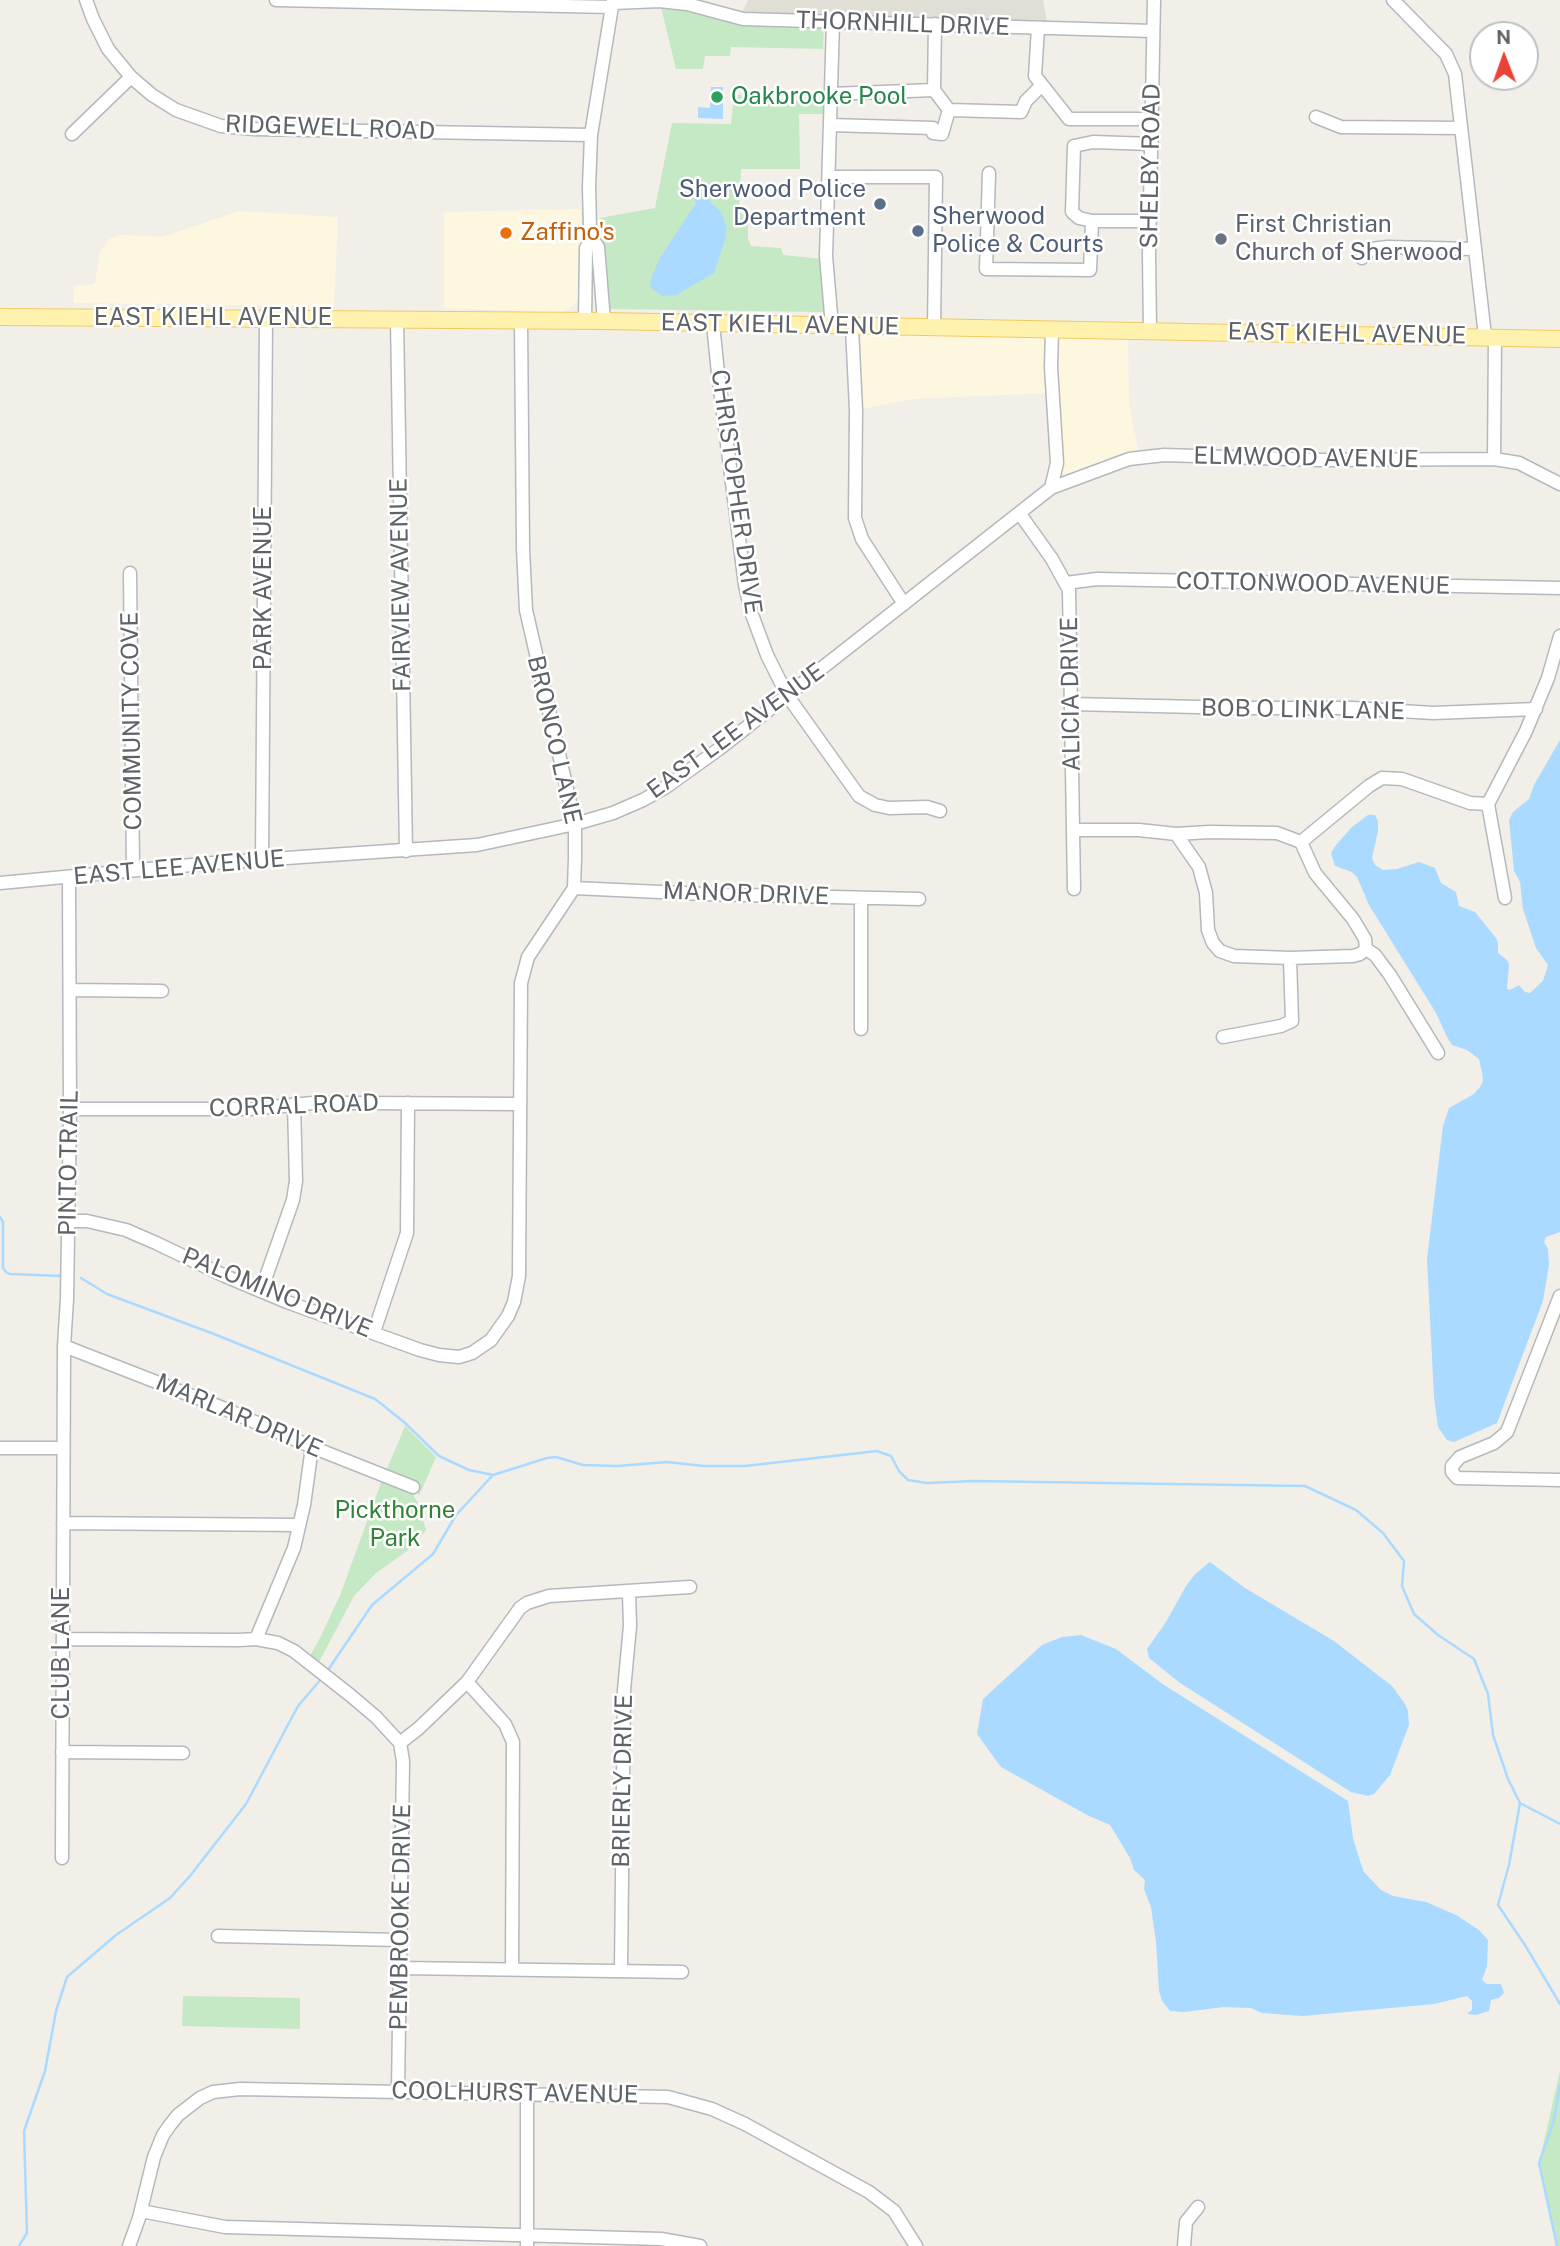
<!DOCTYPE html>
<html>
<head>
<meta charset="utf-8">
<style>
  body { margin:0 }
  #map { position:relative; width:1560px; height:2246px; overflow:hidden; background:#f1efe8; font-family:"Public Sans",sans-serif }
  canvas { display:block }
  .north { position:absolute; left:1469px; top:21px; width:70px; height:70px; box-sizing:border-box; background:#fff; border:2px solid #bfc1c3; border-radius:50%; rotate:359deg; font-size:19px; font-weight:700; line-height:28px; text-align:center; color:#5f6368 }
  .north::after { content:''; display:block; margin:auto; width:24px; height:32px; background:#ea4335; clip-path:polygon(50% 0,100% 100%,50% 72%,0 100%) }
</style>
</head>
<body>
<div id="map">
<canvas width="1560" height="2246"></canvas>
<div class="north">N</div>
</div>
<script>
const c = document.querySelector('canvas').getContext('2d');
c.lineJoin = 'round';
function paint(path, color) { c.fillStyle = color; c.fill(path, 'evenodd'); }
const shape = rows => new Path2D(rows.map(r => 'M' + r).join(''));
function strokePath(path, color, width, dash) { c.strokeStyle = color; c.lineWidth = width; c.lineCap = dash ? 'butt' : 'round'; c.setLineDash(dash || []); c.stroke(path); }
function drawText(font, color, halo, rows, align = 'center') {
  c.font = font + ' "Public Sans",sans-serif'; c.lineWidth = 5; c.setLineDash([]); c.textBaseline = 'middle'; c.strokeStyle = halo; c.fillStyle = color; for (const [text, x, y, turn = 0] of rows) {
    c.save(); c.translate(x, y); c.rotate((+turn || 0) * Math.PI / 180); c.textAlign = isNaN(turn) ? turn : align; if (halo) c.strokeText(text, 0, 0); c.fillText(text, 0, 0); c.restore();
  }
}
const commercial = shape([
  [581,209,581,290,576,303,563,313,444,308,444,212],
  [239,211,338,217,334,306,74,303,74,286,89,285,95,283,100,252,109,239,122,235,163,237],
  [852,327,1128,331,1129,406,1140,458,1051,488,1053,393,912,399,856,410]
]);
const education = shape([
  [748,0,1043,0,1048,28,739,18]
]);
const green = shape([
  [661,7,700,13,740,26,824,27,823,49,731,47,730,56,705,56,703,69,676,69],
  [753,94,760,100,825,101,825,114,799,114,800,169,741,169,739,213,748,216,748,239,751,246,781,248,783,255,822,259,824,312,610,309,600,218,655,208,672,123,731,124,734,95],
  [405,1426,436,1457,419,1496,413,1485,385,1474],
  [382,1480,411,1491,418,1503,426,1530,407,1551,376,1573,354,1596,319,1662,310,1656,320,1638,341,1593],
  [183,1996,300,1998,300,2029,182,2026],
  [1560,2071,1560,2246,1557,2246,1539,2163]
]);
const water = shape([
  [711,87,723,87,723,119,698,118,698,107,710,108],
  [691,190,707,195,712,204,721,212,727,228,725,240,714,273,676,295,662,296,650,287,651,278,660,258,696,203],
  [1560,740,1560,1232,1546,1237,1544,1242,1548,1249,1549,1265,1543,1301,1497,1423,1454,1442,1447,1440,1438,1427,1434,1397,1427,1259,1443,1126,1449,1108,1474,1094,1480,1087,1483,1081,1482,1072,1479,1059,1467,1050,1452,1045,1447,1037,1436,1013,1369,905,1357,877,1352,872,1335,866,1331,853,1336,845,1352,827,1368,815,1375,815,1378,821,1378,831,1372,858,1375,865,1383,870,1397,869,1419,862,1435,868,1441,883,1456,892,1459,906,1475,912,1496,938,1498,943,1498,953,1507,960,1509,964,1507,989,1510,990,1519,985,1525,992,1530,993,1543,981,1548,965,1536,948,1523,909,1520,882,1514,871,1509,820,1513,812,1529,799,1534,785],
  [1210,1562,1245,1588,1334,1641,1392,1686,1405,1704,1408,1711,1409,1725,1390,1775,1374,1794,1368,1796,1351,1792,1180,1683,1149,1658,1147,1649,1166,1622,1186,1586,1195,1574],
  [1081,1635,1116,1649,1164,1685,1348,1801,1353,1838,1360,1861,1364,1872,1381,1890,1393,1896,1426,1902,1456,1915,1479,1930,1488,1940,1487,1966,1482,1980,1487,1984,1501,1984,1504,1993,1499,1998,1491,2000,1489,2011,1476,2015,1467,2014,1472,2010,1472,2001,1467,1996,1434,2004,1303,2016,1262,2013,1251,2008,1224,2007,1184,2012,1170,2011,1162,2001,1159,1991,1156,1942,1151,1907,1144,1889,1145,1880,1134,1870,1130,1858,1110,1825,1087,1815,1001,1767,977,1734,983,1699,1042,1645,1062,1637]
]);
const stream = shape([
  [0,1217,3,1222,3,1268,6,1272,10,1274,62,1276],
  [81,1278,107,1294,214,1334,375,1399,404,1422,439,1456,469,1470,493,1475],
  [326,1673,372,1605,433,1554,456,1515,493,1475,547,1458,556,1457,583,1465,617,1466,667,1462,704,1466,745,1466,877,1451,891,1456,899,1471,908,1480,927,1483,973,1481,1305,1486,1356,1510,1383,1533,1404,1561,1402,1586,1414,1614,1438,1635,1474,1659,1488,1694,1493,1735,1508,1779,1520,1803,1560,1824],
  [1520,1803,1509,1865,1498,1905,1525,1945,1560,2004],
  [19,2246,27,2233,24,2131,45,2071,56,2011,67,1977,116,1935,170,1898,190,1876,246,1804,298,1706,322,1678],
  [1557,2246,1539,2163,1554,2120,1560,2085]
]);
const minor = shape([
  [86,0,93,19,108,49,131,77,152,95,176,110,221,126,254,129,591,135],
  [276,0,612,7],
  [1393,0,1446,54,1455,74,1485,336],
  [613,3,659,1,687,4,743,19,1153,31],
  [935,24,934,90,949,110],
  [1038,28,1035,76,1069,119,1152,119],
  [831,94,934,90],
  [1316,117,1341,127,1461,128],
  [830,125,933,128,933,133,942,134,949,110,1021,112,1026,101,1042,85],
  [72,134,131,77],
  [989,173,986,269,1090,270,1092,221],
  [829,177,936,177,934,328],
  [1150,221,1092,221,1079,218,1072,212,1074,146,1093,142,1152,144],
  [1362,258,1371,249,1388,247,1474,249],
  [397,319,406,851],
  [585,321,586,248,592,238],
  [604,321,598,247,592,238,590,227,589,187,591,135,613,0],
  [713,324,718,373,745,585,751,612,767,655,787,695,859,796,875,805,889,808,927,807,940,811],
  [832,326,826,256,833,22],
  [852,327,856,410,855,518,862,539,904,604],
  [1150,331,1149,254,1154,0],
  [1494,459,1495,338],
  [1051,488,1129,459,1164,455,1321,460,1494,459,1519,463,1560,484],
  [1020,514,1052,559,1069,590,1074,889],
  [130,573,133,870],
  [1066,583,1097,579,1560,588],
  [1071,704,1240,708,1352,708,1433,713,1536,709],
  [1488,804,1505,898],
  [1073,830,1139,830,1176,834,1209,832,1277,833,1301,842],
  [1176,834,1199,867,1206,893,1208,930,1213,943,1220,951,1234,956,1290,958,1353,956,1360,954,1366,949,1365,939,1353,919,1315,873,1301,842],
  [1301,842,1369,786,1382,778,1402,779,1470,803,1488,804,1526,731,1548,678,1560,636],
  [262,859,266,318],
  [0,883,213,863,477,845,575,824,613,813,643,800,666,787,719,749,1051,488,1057,463,1051,367,1052,330],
  [574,888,703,894,919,899],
  [861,898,861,1029],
  [1366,949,1375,955,1390,975,1438,1053],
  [70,990,162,991],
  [1223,1037,1281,1026,1292,1021,1290,958],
  [70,1109,250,1109,313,1103,363,1103,519,1104],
  [69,1221,87,1221,126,1230,156,1243,225,1276,287,1302,420,1350,439,1355,459,1357,472,1353,491,1340,508,1316,514,1302,519,1276,521,983,528,957,574,888,575,858,575,824,526,610,523,549,521,322],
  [261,1291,293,1200,296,1181,294,1104],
  [1560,1296,1507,1432,1494,1443,1460,1457,1452,1466,1452,1472,1457,1478,1560,1480],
  [374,1332,407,1233,408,1103],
  [64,1346,223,1408,312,1447,413,1487],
  [0,1448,63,1448],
  [63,1523,299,1525],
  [63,1639,239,1640,256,1639,278,1643,294,1651,350,1695,376,1717,400,1743,403,1761,398,2090],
  [256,1639,294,1548,304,1505,312,1447],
  [467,1682,505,1724,513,1742,512,1969],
  [400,1743,419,1728,467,1682,520,1608,527,1603,549,1596,690,1587],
  [62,1752,183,1753],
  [62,1858,64,1346,67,1299,70,1109,69,877],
  [218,1936,400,1940],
  [400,1968,682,1972],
  [621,1971,624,1690,630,1626,629,1592],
  [527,2095,527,2246],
  [141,2211,225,2227,661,2239,700,2246],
  [129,2246,139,2218,154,2157,163,2135,170,2125,178,2115,200,2098,213,2092,240,2089,668,2097,712,2109,745,2124,869,2192,894,2211,916,2246],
  [1184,2246,1186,2222,1198,2207]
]);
const major = shape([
  [0,317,604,321,1560,339]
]);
const markers = [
  [717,97,7,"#2e9e5b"],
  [880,204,7,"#5c6f8a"],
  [918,231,7,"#5c6f8a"],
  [506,233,7,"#e8710a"],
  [1221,239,7,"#6b7280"]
];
const streetNames = [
  ["THORNHILL DRIVE",903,24,2],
  ["RIDGEWELL ROAD",330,128,2],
  ["SHELBY ROAD",1151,166,-89],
  ["EAST KIEHL AVENUE",213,318],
  ["EAST KIEHL AVENUE",780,325,1],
  ["EAST KIEHL AVENUE",1347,334,1],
  ["ELMWOOD AVENUE",1306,458,1],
  ["CHRISTOPHER DRIVE",736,492,82],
  ["COTTONWOOD AVENUE",1313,584,1],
  ["FAIRVIEW AVENUE",401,585,-91],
  ["PARK AVENUE",264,588,-90],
  ["ALICIA DRIVE",1071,694,-91],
  ["BOB O LINK LANE",1303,710,1],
  ["COMMUNITY COVE",132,721,-91],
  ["EAST LEE AVENUE",736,731,-36],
  ["BRONCO LANE",554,740,77],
  ["EAST LEE AVENUE",179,868,-5],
  ["MANOR DRIVE",746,894,2],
  ["CORRAL ROAD",294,1106,-2],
  ["PINTO TRAIL",69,1163,-89],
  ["PALOMINO DRIVE",277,1293,22],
  ["MARLAR DRIVE",239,1416,23],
  ["CLUB LANE",62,1653,-90],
  ["BRIERLY DRIVE",623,1781,-89],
  ["PEMBROOKE DRIVE",401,1917,-89],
  ["COOLHURST AVENUE",515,2093,1]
];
const leisureNames = [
  ["Oakbrooke Pool",731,97]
];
const serviceNames = [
  ["Sherwood Police",866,190],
  ["Department",866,218],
  ["Sherwood",932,217,"left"],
  ["Police & Courts",932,245,"left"]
];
const worshipNames = [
  ["First Christian",1235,225],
  ["Church of Sherwood",1235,253]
];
const foodNames = [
  ["Zaffino's",520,233]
];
const parkNames = [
  ["Pickthorne",395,1511],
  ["Park",395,1539]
];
paint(commercial, '#fef7e0');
paint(education, '#e1ded6');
paint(green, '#c5e8c5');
paint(water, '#aadaff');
strokePath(stream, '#aadaff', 2.5);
strokePath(minor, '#b5b8bc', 15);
strokePath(major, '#f2c960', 18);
strokePath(minor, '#fff', 12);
strokePath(major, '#fff2af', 16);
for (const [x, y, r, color] of markers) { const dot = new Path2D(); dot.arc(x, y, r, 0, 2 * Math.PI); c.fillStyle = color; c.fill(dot); strokePath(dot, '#fff', 2.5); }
drawText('24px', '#5f6368', '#fff', streetNames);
drawText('24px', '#27864d', '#fff', leisureNames, 'left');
drawText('24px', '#4e5e75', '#fff', serviceNames, 'right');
drawText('24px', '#5b616d', '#fff', worshipNames, 'left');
drawText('24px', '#c56008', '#fff', foodNames, 'left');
drawText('24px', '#348238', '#fff', parkNames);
</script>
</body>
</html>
